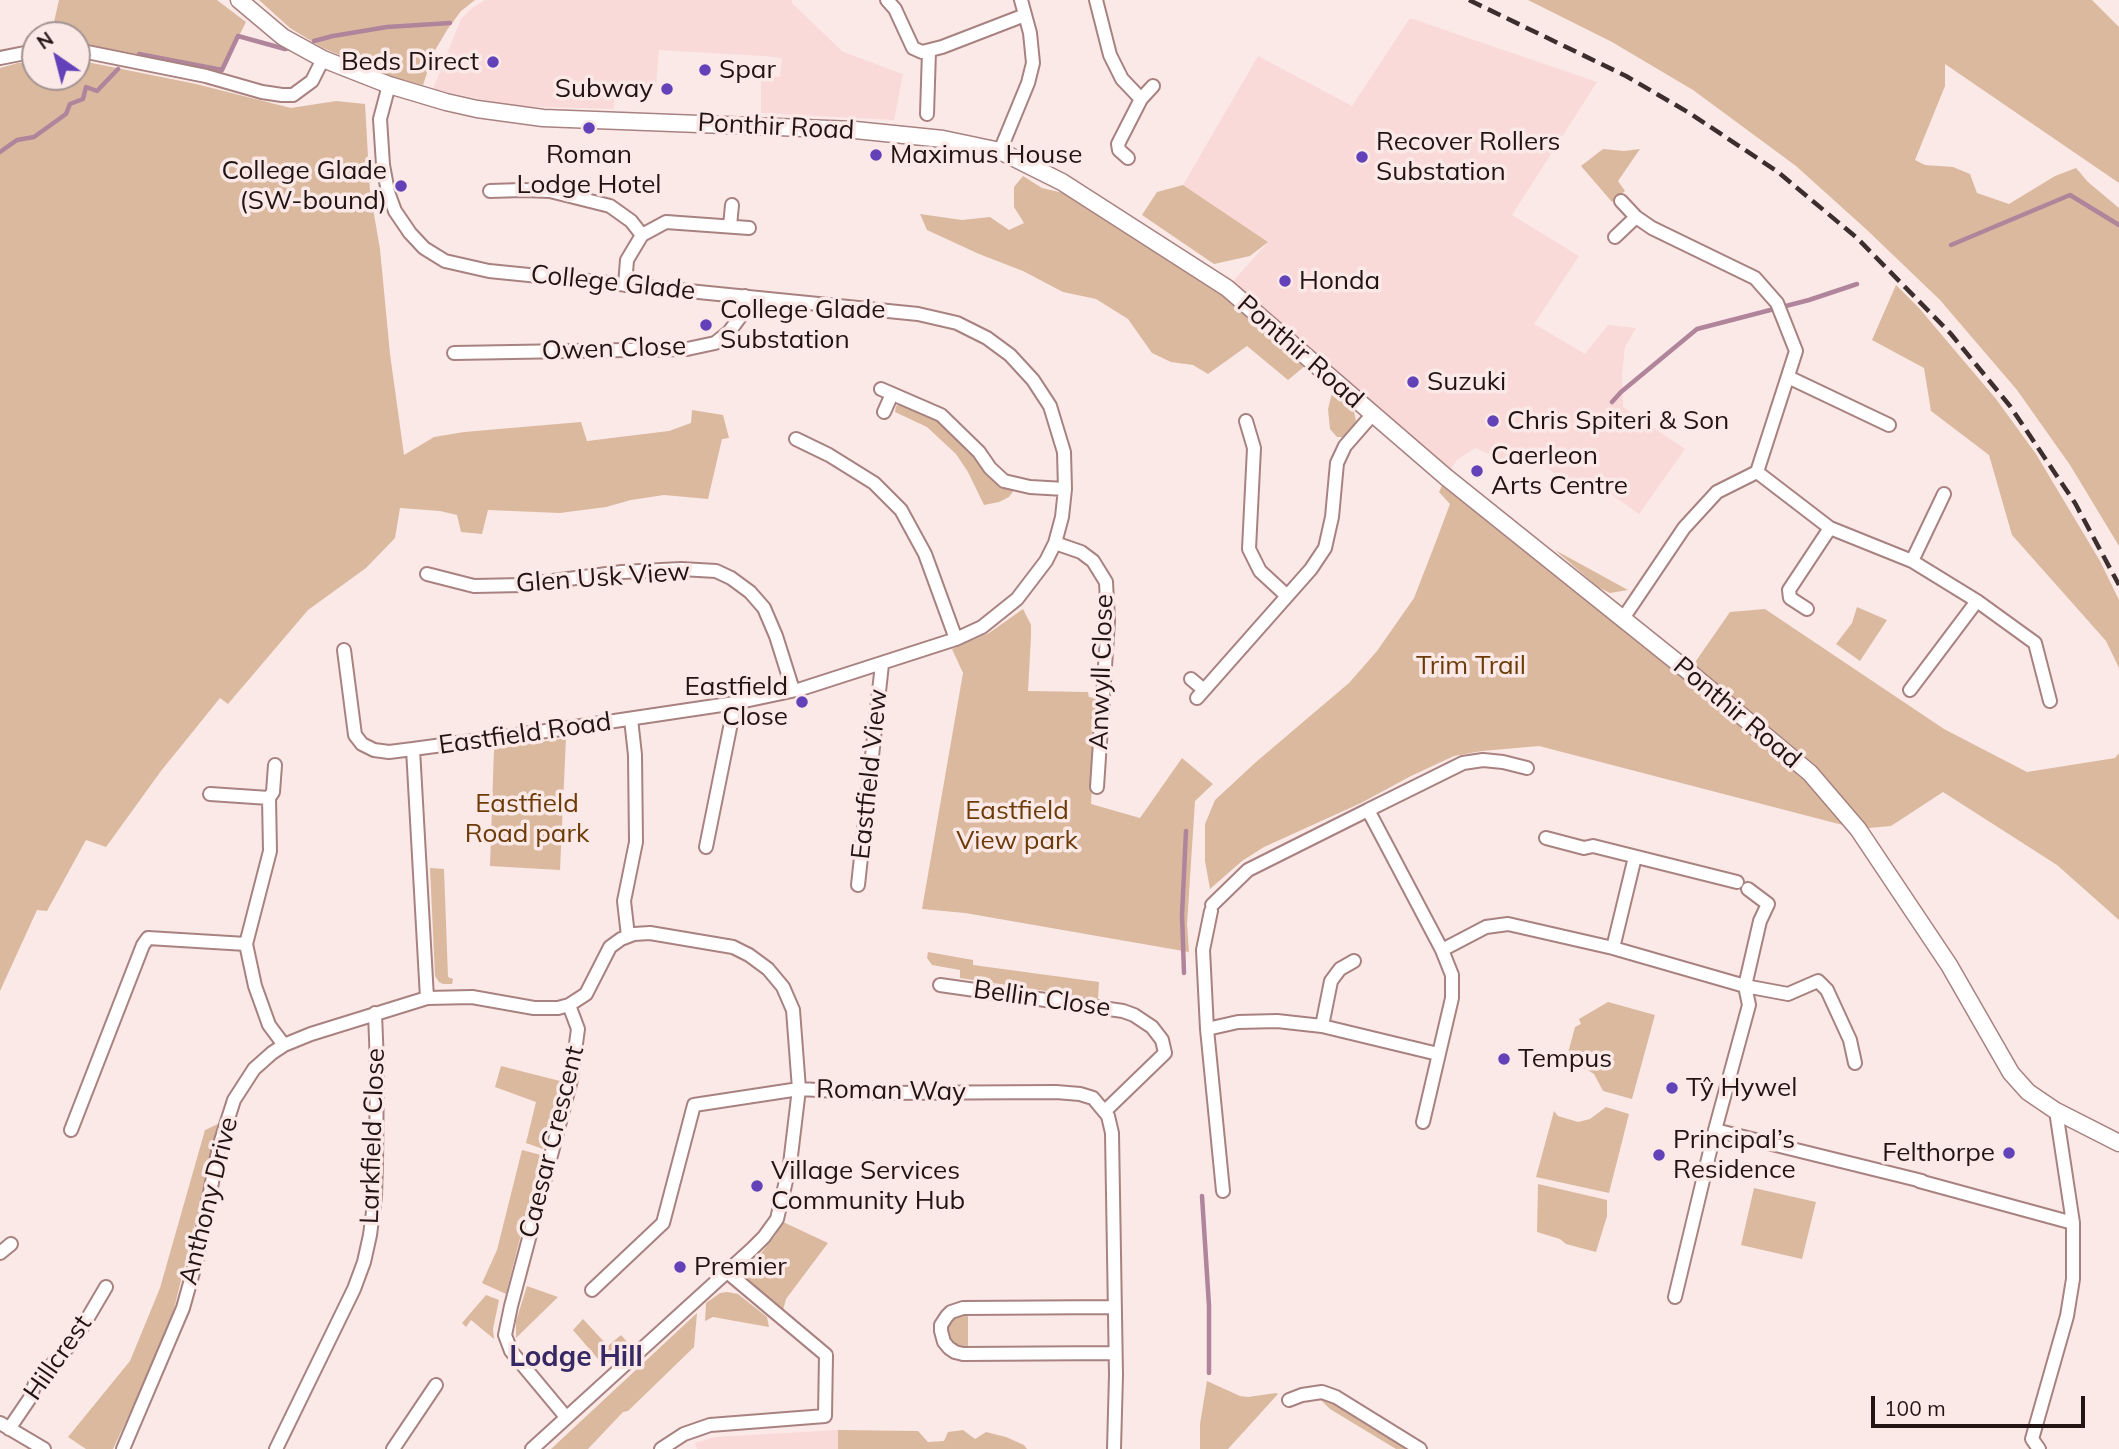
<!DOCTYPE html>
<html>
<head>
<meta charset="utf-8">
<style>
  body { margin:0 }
  #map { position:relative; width:2119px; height:1449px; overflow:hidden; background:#fae9e7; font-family:Mulish,sans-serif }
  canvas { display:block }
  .north { position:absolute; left:21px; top:21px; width:70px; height:70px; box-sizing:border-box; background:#fae9e7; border:2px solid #a49492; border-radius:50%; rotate:325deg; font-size:19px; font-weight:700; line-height:28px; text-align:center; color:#221413 }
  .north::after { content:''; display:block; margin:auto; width:24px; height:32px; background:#6241b9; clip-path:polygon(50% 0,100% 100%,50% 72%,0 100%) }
  .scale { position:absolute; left:1871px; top:1396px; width:214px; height:32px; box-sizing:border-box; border:4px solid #221413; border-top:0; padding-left:9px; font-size:21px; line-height:24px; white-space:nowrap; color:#221413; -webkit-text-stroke:5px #fae9e7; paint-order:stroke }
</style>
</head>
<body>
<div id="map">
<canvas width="2119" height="1449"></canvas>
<div class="north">N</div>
<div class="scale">100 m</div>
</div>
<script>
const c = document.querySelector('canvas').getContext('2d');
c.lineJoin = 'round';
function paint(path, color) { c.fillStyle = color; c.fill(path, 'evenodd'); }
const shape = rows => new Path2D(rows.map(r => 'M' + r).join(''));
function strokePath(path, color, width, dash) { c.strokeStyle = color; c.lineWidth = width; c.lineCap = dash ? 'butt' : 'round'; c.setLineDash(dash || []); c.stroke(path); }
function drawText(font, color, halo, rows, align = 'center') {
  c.font = font + ' Mulish,sans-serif'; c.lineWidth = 7; c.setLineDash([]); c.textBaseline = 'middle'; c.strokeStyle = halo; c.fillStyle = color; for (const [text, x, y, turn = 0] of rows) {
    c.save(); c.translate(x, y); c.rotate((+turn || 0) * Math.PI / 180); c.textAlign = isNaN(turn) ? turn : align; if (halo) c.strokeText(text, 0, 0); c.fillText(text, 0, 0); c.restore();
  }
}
const built = shape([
  [485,0,792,0,792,3,843,52,903,74,894,120,761,113,761,76,780,77,782,58,764,56,659,50,656,86,646,86,645,88,615,86,614,109,513,106,433,89,461,19,471,9],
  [1410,18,1597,82,1512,215,1579,256,1534,324,1585,354,1608,325,1636,328,1625,347,1622,375,1623,407,1685,449,1639,514,1601,487,1568,484,1529,453,1511,452,1508,457,1501,459,1475,448,1457,460,1446,477,1227,288,1268,242,1183,185,1258,56,1352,106],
  [838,1430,838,1449,697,1449,695,1443,715,1437]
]);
const green = shape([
  [59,0,217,0,246,22,222,70,77,43,77,35,51,35],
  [259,0,475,0,461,11,447,30,434,52,423,85,392,77,323,48,290,28],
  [1528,0,2092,0,2119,27,2119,183,1945,64,1945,86,1915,160,1925,165,1953,167,1970,174,1977,193,2009,204,2055,176,2076,168,2088,182,2119,208,2119,546,2070,465,2017,390,1940,300,1867,230,1796,166,1693,90,1612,42],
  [77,60,196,84,291,108,336,101,365,104,370,191,380,249,390,354,404,455,434,437,464,432,581,422,587,441,669,431,691,423,692,410,723,415,729,438,722,439,708,499,664,495,631,500,606,507,560,513,488,510,482,534,461,532,457,515,440,511,400,508,395,538,366,568,308,610,228,704,220,698,161,771,106,847,86,840,47,911,37,910,0,991,0,68,18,63,35,62,35,77,77,77],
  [1603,149,1624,151,1640,149,1618,181,1625,191,1612,202,1581,166],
  [1023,176,1042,188,1067,194,1224,295,1305,366,1288,380,1247,346,1208,374,1193,365,1171,362,1152,353,1128,319,1096,299,1063,292,1023,271,979,254,927,230,920,214,962,220,990,217,1009,230,1024,223,1014,207,1014,187],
  [1183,185,1268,242,1250,256,1214,264,1142,215,1157,192],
  [1896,285,1919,308,1996,399,2036,454,2100,561,2119,600,2119,668,2106,641,2012,535,1989,455,1931,411,1924,368,1872,340],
  [1332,393,1341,394,1353,407,1356,421,1353,431,1345,437,1337,437,1330,429,1328,409],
  [901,403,931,415,952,432,975,455,995,480,1005,488,1014,490,1009,497,999,502,984,505,968,472,956,454,927,427,895,412,896,406],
  [1446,477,1689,671,1730,612,1765,609,1944,729,2027,772,2115,758,2119,753,2119,920,2057,865,1943,792,1891,826,1858,829,1539,746,1482,751,1454,756,1411,776,1361,803,1264,847,1242,861,1210,889,1205,861,1205,824,1215,800,1256,762,1349,683,1377,651,1414,598,1435,544,1450,504,1439,492],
  [1555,550,1628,590,1610,593,1598,587],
  [1857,607,1887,620,1860,661,1836,644,1852,623],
  [1023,609,1031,625,1031,636,1028,691,1088,692,1089,697,1096,698,1099,702,1098,722,1095,729,1091,804,1140,818,1182,758,1213,784,1195,801,1187,924,1189,952,965,913,922,909,963,673,952,649,989,633],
  [566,738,560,870,490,866,494,749],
  [430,868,444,869,448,977,453,979,452,984,443,984,439,982,435,976],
  [928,952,973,960,973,965,1099,982,1098,999,960,978,960,970,932,965,927,958],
  [1608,1002,1655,1015,1632,1099,1603,1091,1594,1074,1586,1069,1576,1067,1568,1068,1565,1064,1575,1027,1581,1024,1579,1019],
  [501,1066,560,1081,543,1149,526,1143,536,1102,495,1087],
  [1606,1107,1629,1114,1609,1193,1536,1177,1554,1111,1558,1116,1578,1122,1590,1119],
  [220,1123,169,1329,113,1449,86,1449,68,1437,130,1361,160,1288,205,1130],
  [522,1150,541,1155,506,1294,482,1283,497,1250],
  [1538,1184,1607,1200,1607,1216,1596,1252,1566,1244,1560,1239,1537,1232],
  [1754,1188,1816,1202,1802,1259,1741,1245],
  [783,1222,828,1243,786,1299,783,1310,748,1281,747,1270,775,1236],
  [527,1286,558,1297,516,1338,516,1321],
  [727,1292,738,1294,767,1317,769,1327,713,1317,705,1321,706,1303,720,1293],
  [486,1295,499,1300,493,1329,494,1339,471,1320,466,1327,462,1323],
  [697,1313,694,1347,628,1411,623,1412,588,1449,551,1449],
  [966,1313,968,1317,968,1346,963,1350,948,1342,946,1327,952,1317],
  [583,1319,608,1346,621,1335,629,1344,604,1366,573,1330],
  [1207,1381,1240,1396,1248,1397,1276,1393,1278,1394,1228,1449,1200,1449,1200,1424],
  [1324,1398,1353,1414,1413,1449,1396,1449,1330,1409,1321,1400],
  [838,1430,918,1431,928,1442,944,1441,948,1432,963,1430,975,1439,986,1432,1006,1437,1024,1445,1027,1449,838,1449]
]);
const stream = shape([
  [314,41,333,36,387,27,450,23],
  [139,54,222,70,238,36,285,49,289,48],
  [0,152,17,140,34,137,66,114,70,104,83,99,86,87,97,91,118,69],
  [1951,245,2070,195,2119,225],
  [1612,402,1621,392,1697,329,1809,300,1857,284],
  [1184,973,1182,915,1186,831],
  [1202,1196,1209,1306,1209,1373]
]);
const minor = shape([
  [887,0,895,9,913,48,922,52,942,47,1025,15],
  [1096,0,1110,55,1122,79,1141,99,1118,144,1119,150,1128,158],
  [77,50,206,76,262,92,282,95,293,95,312,81,323,59],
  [0,58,35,51],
  [389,85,380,119,383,165,388,192,395,211,410,233,424,248,445,261,489,271,918,314,957,323,987,338,1010,355,1033,380,1050,406,1064,452,1065,489,1062,517,1055,543,1046,561,1017,599,982,627,956,639,801,689,735,703,561,729,413,749,427,998],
  [1141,99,1153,86],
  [927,114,929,51],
  [1000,151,1028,83,1033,63,1030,33,1021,0],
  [490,191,522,190,550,191,610,206,631,221,642,235],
  [1621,201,1636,217,1652,228,1755,278,1777,303,1796,351,1757,472,1717,492,1684,528,1622,620],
  [730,226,732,205],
  [1615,237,1636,217],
  [625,285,627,260,642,235,666,222,749,228],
  [454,353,687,349,715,343,729,332,743,313,745,296],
  [1788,377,1889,425],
  [881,389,941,415,979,452,990,468,1004,481,1030,487,1065,489],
  [884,412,892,394],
  [1246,421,1254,448,1249,549,1260,571,1286,595],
  [796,439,829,455,874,483,901,510,925,554,956,639],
  [1757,472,1830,528,1912,561,1977,601,2035,643,2050,701],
  [1055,543,1081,552,1093,561,1106,582,1108,621,1097,787],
  [1912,561,1944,494],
  [427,574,474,586,522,585,622,572,681,569,716,571,731,578,750,592,764,608,776,636,793,690],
  [1807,609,1790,598,1789,590,1830,528],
  [344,650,355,735,362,744,374,750,389,752,413,749],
  [1191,679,1204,690],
  [1910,690,1977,601],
  [1197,698,1311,569,1325,548,1332,517,1337,463,1345,446,1372,415],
  [210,794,269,798,270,851,246,944,255,986,269,1025,284,1045],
  [269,798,273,792,275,765],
  [1546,838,1584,848,1593,846,1737,882],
  [706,847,735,703],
  [858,885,882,664],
  [1748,889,1768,904,1760,921,1745,986,1749,1005,1715,1130,1922,1181],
  [1212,905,1248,870,1368,810],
  [628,936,624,901,636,842,635,755,631,719],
  [1613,948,1635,857],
  [1442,950,1486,927,1508,924,1613,948,1745,986,1788,994,1818,981,1827,990,1850,1040,1855,1063],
  [940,985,1123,1011,1134,1015,1152,1027,1162,1040,1165,1053,1105,1111],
  [1322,1026,1331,981,1340,969,1354,961],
  [1207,1029,1203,950,1211,911],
  [1423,1122,1452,998,1452,975,1442,950,1368,810,1463,763,1483,760,1503,762,1527,768],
  [71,1130,143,945,148,938,246,944],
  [1919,1181,2073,1223],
  [1223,1191,1207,1029,1238,1022,1277,1021,1322,1026,1438,1054],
  [0,1253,11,1244],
  [592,1290,663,1223,694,1105,799,1089,876,1093,1056,1092,1080,1094,1093,1098,1108,1116,1112,1133,1116,1375,1114,1449],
  [1675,1297,1715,1130],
  [1115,1307,963,1308,951,1312,947,1316,941,1325,941,1331,944,1342,949,1348,955,1352,963,1354,1115,1353],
  [1289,1400,1302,1395,1322,1392,1336,1397,1420,1449],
  [566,1417,511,1351,505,1335,511,1306,571,1080,578,1029,569,1005],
  [0,1423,44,1449],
  [9,1429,30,1398,36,1381,64,1352,86,1321,106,1287],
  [123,1449,183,1308,197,1258,219,1147,234,1100,254,1069,272,1053,284,1045,311,1034,427,998,472,997,534,1008,558,1008,569,1005,586,994,610,947,621,939,634,934,650,933,733,947,749,955,768,969,783,987,793,1010,799,1089,790,1164,777,1219,764,1237,752,1249,532,1449],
  [276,1449,354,1289,364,1262,370,1235,375,1196,376,1163,377,1065,375,1013],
  [393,1449,436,1385],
  [661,1449,684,1434,710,1425,825,1416,826,1355,726,1271],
  [2039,1449,2032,1439,2067,1316,2073,1279,2073,1223,2056,1111]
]);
const secondary = shape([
  [239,0,283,37,323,59,389,85,446,102,477,109,543,118,855,130,943,139,1000,151,1062,182,1227,288,1446,477,1688,671,1810,773,1858,829,1949,965,2011,1073,2028,1092,2056,1111,2119,1143]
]);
const rail = shape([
  [1469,0,1626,76,1691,114,1778,172,1857,238,1951,334,2010,406,2075,503,2119,585]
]);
const markers = [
  [493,62,7,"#6241b9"],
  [705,70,7,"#6241b9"],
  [667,89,7,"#6241b9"],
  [589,128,7,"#6241b9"],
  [876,155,7,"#6241b9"],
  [1362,157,7,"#6241b9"],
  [401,186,7,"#6241b9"],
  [1285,281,7,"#6241b9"],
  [706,325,7,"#6241b9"],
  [1413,382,7,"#6241b9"],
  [1493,421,7,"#6241b9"],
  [1477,471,7,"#6241b9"],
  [802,702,7,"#6241b9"],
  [1504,1059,7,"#6241b9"],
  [1672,1088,7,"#6241b9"],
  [2009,1153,7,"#6241b9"],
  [1659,1155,7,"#6241b9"],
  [757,1186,7,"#6241b9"],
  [680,1267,7,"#6241b9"]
];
const poiNames = [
  ["Beds Direct",479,62,"right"],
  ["Spar",719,70],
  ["Subway",653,89,"right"],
  ["Recover Rollers",1376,142],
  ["Substation",1376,172],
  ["Roman",589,155,"center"],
  ["Lodge Hotel",589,185,"center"],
  ["Maximus House",890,155],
  ["College Glade",387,171,"right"],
  ["(SW-bound)",387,201,"right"],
  ["Honda",1299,281],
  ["College Glade",720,310],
  ["Substation",720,340],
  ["Suzuki",1427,382],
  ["Chris Spiteri & Son",1507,421],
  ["Caerleon",1491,456],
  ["Arts Centre",1491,486],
  ["Eastfield",788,687,"right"],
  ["Close",788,717,"right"],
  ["Tempus",1518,1059],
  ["Tŷ Hywel",1686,1088],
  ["Principal’s",1673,1140],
  ["Residence",1673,1170],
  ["Felthorpe",1995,1153,"right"],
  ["Village Services",771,1171],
  ["Community Hub",771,1201],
  ["Premier",694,1267]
];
const streetNames = [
  ["Ponthir Road",776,127,3],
  ["College Glade",613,283,6],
  ["Owen Close",614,349,-2],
  ["Ponthir Road",1300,352,41],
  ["Glen Usk View",603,578,-4],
  ["Anwyll Close",1102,672,-88],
  ["Ponthir Road",1737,713,40],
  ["Eastfield Road",525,734,-8],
  ["Eastfield View",870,774,-84],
  ["Bellin Close",1042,999,8],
  ["Roman Way",891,1091,1],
  ["Larkfield Close",373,1136,-88],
  ["Caesar Crescent",552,1142,-76],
  ["Anthony Drive",209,1201,-76],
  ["Hillcrest",58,1358,-55]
];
const parkNames = [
  ["Trim Trail",1471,666],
  ["Eastfield",527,804],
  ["Road park",527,834],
  ["Eastfield",1017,811],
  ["View park",1017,841]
];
const neighbourhoodNames = [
  ["Lodge Hill",576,1358]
];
paint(built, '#f9dad8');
paint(green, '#dbb99f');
strokePath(stream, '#b0849b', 4.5);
strokePath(minor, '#a88280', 16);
strokePath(secondary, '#a88280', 19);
strokePath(minor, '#fff', 12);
strokePath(secondary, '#fff', 16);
strokePath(rail, '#3c2e2d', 4.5, [14, 7]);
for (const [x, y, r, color] of markers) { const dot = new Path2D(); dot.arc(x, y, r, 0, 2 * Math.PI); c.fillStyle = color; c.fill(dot); strokePath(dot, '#fae9e7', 2.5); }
drawText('26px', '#221413', '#fae9e7', poiNames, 'left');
drawText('26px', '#221413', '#fae9e7', streetNames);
drawText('26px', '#6d3b08', '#fae9e7', parkNames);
drawText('bold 28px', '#362863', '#fae9e7', neighbourhoodNames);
</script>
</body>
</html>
